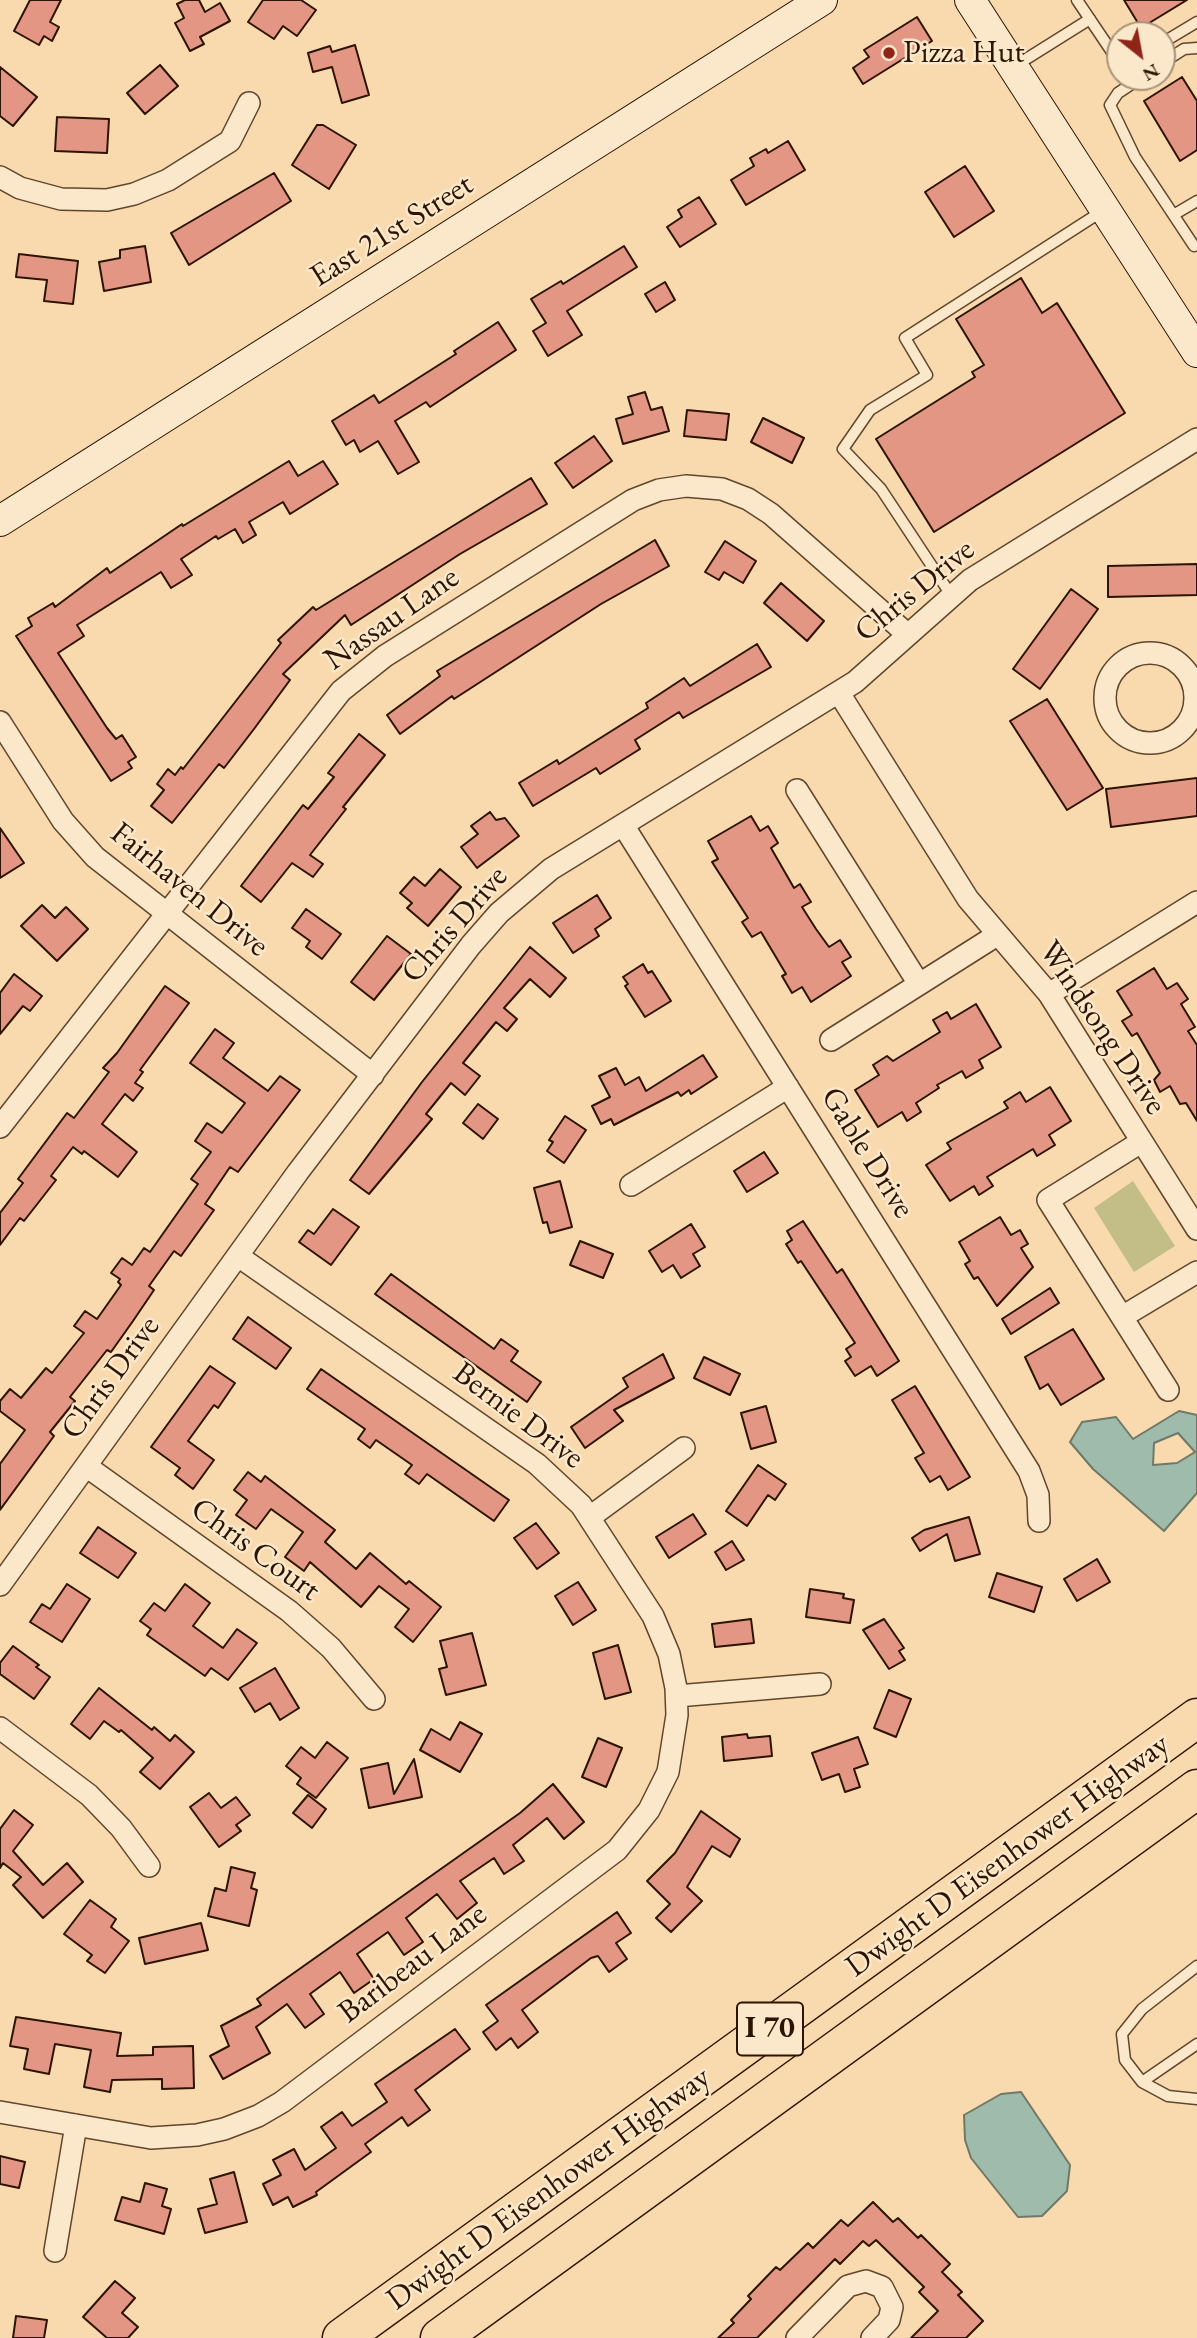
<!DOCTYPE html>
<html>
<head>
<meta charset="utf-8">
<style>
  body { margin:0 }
  #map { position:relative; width:1197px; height:2338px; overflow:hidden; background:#f9daae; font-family:"EB Garamond",serif }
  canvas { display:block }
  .north { position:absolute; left:1106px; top:21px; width:70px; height:70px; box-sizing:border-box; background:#fbe7ca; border:2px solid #a89379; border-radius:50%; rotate:149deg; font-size:19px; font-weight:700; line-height:28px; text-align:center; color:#2c1400 }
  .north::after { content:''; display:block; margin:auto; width:24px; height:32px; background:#8f2418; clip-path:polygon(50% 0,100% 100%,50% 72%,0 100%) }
</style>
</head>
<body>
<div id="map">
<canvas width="1197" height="2338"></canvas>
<div class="north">N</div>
</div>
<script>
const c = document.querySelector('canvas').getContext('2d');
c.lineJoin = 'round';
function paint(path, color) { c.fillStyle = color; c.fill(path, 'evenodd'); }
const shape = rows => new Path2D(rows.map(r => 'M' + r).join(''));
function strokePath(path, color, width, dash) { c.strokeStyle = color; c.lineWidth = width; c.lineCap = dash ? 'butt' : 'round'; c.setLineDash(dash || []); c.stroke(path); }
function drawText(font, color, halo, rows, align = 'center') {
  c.font = font + ' "EB Garamond",serif'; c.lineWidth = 5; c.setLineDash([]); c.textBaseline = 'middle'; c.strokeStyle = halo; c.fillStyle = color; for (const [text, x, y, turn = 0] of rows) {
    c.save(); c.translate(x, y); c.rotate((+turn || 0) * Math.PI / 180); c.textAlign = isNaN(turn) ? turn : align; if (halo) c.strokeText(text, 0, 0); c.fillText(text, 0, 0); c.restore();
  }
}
const green = shape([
  [1133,1181,1175,1246,1134,1272,1094,1208]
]);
const water = shape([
  [1179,1411,1197,1415,1197,1493,1164,1531,1093,1469,1070,1442,1082,1422,1116,1417,1133,1439,1179,1411],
  [1178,1433,1195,1452,1177,1463,1153,1465,1154,1443,1178,1433],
  [1021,2092,1070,2165,1067,2191,1042,2216,1018,2217,971,2158,965,2140,964,2115,1001,2094,1021,2092]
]);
const building = shape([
  [30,0,61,0,50,22,59,27,52,41,44,36,39,45,14,31,30,0],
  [185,0,199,0,205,12,220,3,230,21,200,37,204,44,190,51,175,23,184,18,177,4,185,0],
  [263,0,301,0,316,10,297,36,283,26,274,39,248,22,263,0],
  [1124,0,1187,0,1141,28,1124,0],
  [917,17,932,41,863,84,853,68,869,57,864,50,917,17],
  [355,45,369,95,342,103,332,67,313,72,308,53,330,46,332,52,355,45],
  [160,65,178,86,145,114,127,93,160,65],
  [0,67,37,97,13,126,0,116,0,67],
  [1182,77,1197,101,1197,150,1180,161,1144,101,1182,77],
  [57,117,109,119,107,153,55,151,57,117],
  [317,125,323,125,356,145,329,189,292,165,317,125],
  [788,141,805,170,746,205,731,180,754,166,750,158,766,149,768,153,788,141],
  [965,166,994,211,954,237,925,192,965,166],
  [274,173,291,201,189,265,171,233,274,173],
  [699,197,716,224,680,247,667,227,682,217,678,210,699,197],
  [145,246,151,282,104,291,99,262,120,258,120,250,145,246],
  [624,246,637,267,567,311,582,335,548,356,533,331,546,323,531,299,561,281,563,284,624,246],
  [19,254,78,261,73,304,44,301,47,280,16,277,19,254],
  [1021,278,1042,313,1057,303,1125,413,934,532,876,439,975,377,972,372,984,365,956,319,1021,278],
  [665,282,675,300,656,312,645,294,665,282],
  [498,322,516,350,430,407,426,402,395,421,419,462,398,474,378,441,360,452,354,440,346,445,332,421,374,395,379,403,456,354,454,351,498,322],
  [645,392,651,410,662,407,669,431,623,444,616,419,633,414,628,397,645,392],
  [687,410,729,414,726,440,684,436,687,410],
  [763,418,804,438,792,463,751,442,763,418],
  [594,436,612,461,573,488,555,463,594,436],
  [289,461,298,476,323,461,338,484,290,514,283,502,249,522,256,535,243,543,235,529,218,539,216,536,181,559,192,575,171,588,161,572,77,625,84,636,58,653,107,728,116,739,122,735,136,757,128,762,132,768,111,781,16,636,32,626,28,618,53,603,55,607,107,568,110,573,182,524,183,526,289,461],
  [531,478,547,504,460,554,351,625,345,615,283,674,290,680,254,729,224,768,219,764,172,823,151,806,164,790,157,784,168,769,175,775,181,767,183,769,281,643,278,640,313,607,316,610,531,478],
  [655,540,669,566,601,604,454,699,452,696,400,734,387,715,440,676,437,671,655,540],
  [725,541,756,561,743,583,724,572,719,580,705,572,725,541],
  [1197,564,1197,595,1108,597,1108,566,1197,564],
  [781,583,824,621,807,641,764,603,781,583],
  [1071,589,1098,609,1040,689,1013,669,1071,589],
  [757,644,771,667,683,718,679,712,635,740,640,749,600,774,596,768,533,806,519,783,557,760,559,764,648,708,646,703,684,678,690,686,757,644],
  [1047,699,1103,788,1067,810,1010,721,1047,699],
  [359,734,385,755,343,807,346,809,310,855,323,864,313,877,292,863,261,902,241,886,303,805,308,809,334,777,328,773,359,734],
  [1197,778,1197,816,1111,827,1106,789,1197,778],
  [490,812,496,820,505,818,519,836,477,868,461,847,478,834,471,826,490,812],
  [751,816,760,831,768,826,778,843,771,848,794,888,800,884,811,902,802,907,816,929,829,947,840,940,851,957,842,962,851,976,811,1002,802,987,792,993,782,976,786,974,761,932,752,937,742,922,748,918,712,862,718,859,708,841,751,816],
  [0,828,24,863,0,878,0,828],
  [440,869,461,887,428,926,407,908,412,903,400,893,414,877,425,886,440,869],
  [597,895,611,918,595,929,599,936,573,953,553,923,597,895],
  [42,905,55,918,66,907,88,929,57,961,21,926,42,905],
  [306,909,341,934,322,959,306,947,310,941,292,928,306,909],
  [387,936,411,954,374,1000,351,982,387,936],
  [530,947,566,978,550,997,530,979,504,1008,517,1019,507,1031,496,1022,463,1063,480,1076,465,1095,451,1083,426,1114,432,1119,369,1194,350,1180,422,1082,530,947],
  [643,964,648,973,652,971,671,1001,645,1017,625,986,628,984,623,977,643,964],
  [1154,968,1167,989,1177,983,1188,999,1181,1004,1195,1027,1188,1031,1197,1045,1197,1121,1186,1103,1180,1104,1170,1086,1160,1092,1154,1080,1160,1073,1137,1033,1132,1036,1122,1021,1132,1015,1117,991,1154,968],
  [14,974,42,996,30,1011,23,1006,0,1034,0,993,14,974],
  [165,986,189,1003,140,1070,143,1072,135,1083,143,1088,133,1101,125,1094,102,1124,137,1152,118,1177,84,1151,82,1154,73,1147,51,1176,56,1180,24,1221,20,1218,0,1245,0,1213,23,1183,18,1179,67,1113,74,1118,109,1072,103,1068,117,1053,165,986],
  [976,1004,1001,1047,979,1060,983,1068,966,1078,962,1071,937,1085,939,1088,916,1103,921,1112,907,1121,902,1112,878,1127,855,1090,879,1075,873,1065,887,1056,893,1061,940,1032,933,1020,947,1012,951,1019,976,1004],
  [215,1029,234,1043,223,1058,268,1091,280,1076,300,1090,238,1172,230,1167,205,1204,214,1210,181,1256,174,1251,149,1286,154,1290,133,1321,111,1352,107,1350,70,1397,75,1401,50,1432,54,1436,0,1510,0,1464,25,1430,0,1411,0,1401,10,1389,21,1398,46,1368,52,1373,84,1333,74,1326,85,1311,97,1319,121,1285,118,1282,120,1279,111,1273,122,1258,132,1265,144,1248,150,1252,198,1184,191,1179,211,1152,195,1141,207,1123,222,1133,245,1103,190,1063,215,1029],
  [703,1055,717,1077,691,1094,689,1090,681,1096,678,1092,614,1125,611,1119,601,1124,592,1106,610,1097,599,1076,616,1068,625,1085,639,1077,646,1091,703,1055],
  [1050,1087,1071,1121,1049,1135,1055,1145,1037,1156,1033,1149,987,1177,993,1186,979,1195,974,1186,950,1201,926,1165,951,1149,947,1143,1008,1108,1004,1102,1020,1092,1026,1102,1050,1087],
  [478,1104,498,1119,483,1139,463,1123,478,1104],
  [565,1116,586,1130,564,1163,547,1151,553,1142,549,1140,565,1116],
  [764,1152,778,1173,747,1192,734,1171,764,1152],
  [560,1181,572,1227,550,1233,547,1222,543,1223,534,1188,560,1181],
  [333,1209,359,1227,331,1265,299,1242,308,1230,314,1234,333,1209],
  [1000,1217,1011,1235,1020,1230,1028,1244,1021,1248,1033,1267,997,1306,978,1277,974,1279,965,1264,970,1261,959,1242,1000,1217],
  [803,1221,837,1273,842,1269,899,1361,877,1376,871,1366,855,1376,845,1361,851,1357,846,1349,855,1343,801,1261,798,1263,786,1244,792,1240,787,1231,803,1221],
  [691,1224,705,1247,693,1254,700,1266,681,1278,673,1265,662,1272,649,1251,691,1224],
  [580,1241,613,1254,603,1278,570,1265,580,1241],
  [391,1274,494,1349,501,1339,518,1351,511,1361,541,1382,527,1402,375,1294,391,1274],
  [1050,1288,1059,1303,1011,1334,1002,1319,1050,1288],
  [248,1317,291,1348,276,1369,233,1339,248,1317],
  [1073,1329,1104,1379,1061,1405,1048,1384,1040,1389,1025,1357,1073,1329],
  [663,1354,674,1378,614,1410,623,1421,585,1448,571,1427,628,1387,623,1378,663,1354],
  [704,1357,740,1374,730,1395,694,1378,704,1357],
  [210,1366,235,1383,218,1408,214,1405,188,1441,214,1460,193,1489,175,1475,180,1468,151,1447,210,1366],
  [321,1369,509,1500,494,1521,427,1474,419,1484,405,1474,412,1465,376,1440,370,1448,358,1439,365,1429,307,1389,321,1369],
  [915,1386,970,1477,948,1490,940,1476,930,1482,915,1458,924,1453,892,1400,915,1386],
  [766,1406,776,1442,751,1449,741,1413,766,1406],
  [758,1465,786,1484,775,1500,768,1495,747,1526,726,1511,758,1465],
  [248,1472,261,1482,265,1476,335,1530,325,1542,356,1569,370,1553,406,1584,409,1581,441,1607,413,1642,395,1627,409,1609,379,1586,361,1607,310,1562,304,1571,285,1557,303,1532,271,1509,256,1529,236,1515,247,1500,234,1490,248,1472],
  [693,1514,706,1534,669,1558,656,1537,693,1514],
  [969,1517,980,1554,955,1561,947,1534,920,1551,912,1538,924,1530,969,1517],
  [536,1523,559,1553,537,1569,514,1538,536,1523],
  [98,1527,136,1553,118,1578,80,1553,98,1527],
  [732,1541,744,1560,726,1570,715,1552,732,1541],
  [1097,1559,1110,1582,1077,1601,1064,1579,1097,1559],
  [997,1573,1042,1587,1034,1612,989,1597,997,1573],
  [578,1582,596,1610,573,1625,555,1596,578,1582],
  [67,1584,90,1599,62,1642,30,1622,42,1604,50,1609,67,1584],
  [185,1584,210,1603,193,1626,223,1648,237,1629,257,1643,228,1680,211,1668,205,1676,147,1635,151,1629,140,1621,154,1603,165,1611,185,1584],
  [810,1589,844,1594,843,1598,854,1600,850,1623,806,1617,810,1589],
  [751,1619,754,1643,715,1647,712,1624,751,1619],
  [884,1619,904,1648,899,1651,905,1660,889,1669,863,1630,884,1619],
  [472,1633,486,1685,446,1695,439,1669,447,1667,440,1641,472,1633],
  [618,1645,631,1692,605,1699,593,1653,618,1645],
  [13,1646,39,1665,36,1667,50,1677,34,1699,0,1674,0,1663,13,1646],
  [275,1668,299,1708,280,1720,270,1703,255,1712,240,1688,275,1668],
  [99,1688,152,1730,154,1727,170,1741,175,1735,194,1752,160,1789,140,1772,153,1758,121,1730,119,1732,104,1721,90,1739,71,1724,99,1688],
  [889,1690,911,1699,896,1737,874,1728,889,1690],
  [460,1722,482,1734,460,1772,420,1750,431,1729,450,1740,460,1722],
  [747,1734,748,1738,770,1736,772,1756,724,1761,722,1737,747,1734],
  [858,1737,868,1764,854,1769,860,1787,845,1792,839,1774,822,1780,812,1753,858,1737],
  [598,1738,622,1748,606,1787,582,1777,598,1738],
  [327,1742,348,1758,316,1798,297,1784,301,1778,286,1766,301,1747,315,1758,327,1742],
  [414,1759,422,1797,369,1808,361,1769,388,1763,394,1794,414,1759],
  [553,1784,584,1822,564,1839,547,1818,513,1845,524,1861,504,1874,494,1858,460,1881,477,1903,457,1919,437,1894,406,1918,423,1942,404,1955,388,1932,357,1954,374,1979,354,1993,340,1972,310,1994,324,2014,305,2028,287,2004,256,2027,270,2053,223,2079,210,2056,229,2046,221,2026,261,2005,257,1999,520,1813,553,1784],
  [209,1793,221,1808,236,1797,250,1815,236,1825,241,1831,219,1847,190,1807,209,1793],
  [308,1795,326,1809,312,1828,293,1813,308,1795],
  [14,1810,33,1825,13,1851,43,1885,67,1863,83,1882,43,1918,13,1885,21,1877,3,1863,0,1868,0,1829,14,1810],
  [701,1811,740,1839,730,1857,712,1846,687,1887,702,1901,671,1932,656,1918,670,1904,647,1881,675,1853,701,1811],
  [231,1867,255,1873,251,1888,257,1890,249,1926,208,1916,215,1888,226,1891,231,1867],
  [90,1900,116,1919,111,1927,129,1941,105,1973,87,1961,92,1955,64,1934,90,1900],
  [617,1912,631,1933,616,1943,627,1959,609,1972,598,1956,591,1958,522,2010,538,2032,518,2048,511,2038,496,2050,483,2032,498,2021,486,2005,617,1912],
  [201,1923,208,1950,145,1964,139,1938,201,1923],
  [16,2017,121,2033,117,2056,153,2055,153,2047,193,2046,194,2088,162,2089,162,2079,112,2080,110,2092,84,2087,91,2050,55,2044,49,2074,24,2069,28,2049,10,2046,16,2017],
  [455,2029,470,2049,415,2090,430,2110,408,2126,402,2117,365,2144,371,2152,316,2192,317,2195,293,2207,288,2197,273,2205,263,2184,281,2175,273,2160,294,2149,305,2170,336,2148,321,2127,342,2112,352,2126,387,2102,375,2084,455,2029],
  [0,2156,25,2162,19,2188,0,2184,0,2156],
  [234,2172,247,2222,205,2233,198,2209,217,2204,210,2179,234,2172],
  [145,2183,167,2189,162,2206,171,2209,164,2234,115,2220,122,2197,140,2202,145,2183],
  [873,2202,893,2222,898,2218,918,2238,921,2235,950,2264,942,2272,962,2292,958,2295,983,2321,966,2338,911,2338,938,2311,919,2292,924,2287,876,2240,869,2246,863,2241,840,2264,835,2259,757,2338,718,2338,734,2323,731,2320,751,2299,748,2296,776,2267,780,2270,808,2243,813,2248,841,2220,848,2226,873,2202],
  [115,2281,135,2298,122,2313,138,2327,128,2338,107,2338,83,2317,115,2281],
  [16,2316,47,2320,44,2338,13,2338,16,2316]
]);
const service = shape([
  [1077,0,1116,58,1120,57],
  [1162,43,1197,22],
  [1162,63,1184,49,1197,48],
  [1015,66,1090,19],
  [1142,77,1118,93,1110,105,1135,157,1194,246],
  [1175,214,1197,201],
  [951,595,881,489,843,449,870,410,927,375,905,338,1104,210],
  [1197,1966,1142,2009,1122,2034,1125,2060,1142,2082,1168,2096,1197,2099],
  [1142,2082,1197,2044]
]);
const minor = shape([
  [0,177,20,188,61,199,107,200,134,194,168,180,230,141,249,103],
  '1105 698a45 45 0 1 1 90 0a45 45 0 1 1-90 0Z',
  [839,693,968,899,1049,994,1197,1229],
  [0,722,63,821,95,857,373,1075],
  [797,790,919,984],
  [623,825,1029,1471,1038,1495,1039,1521],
  [1049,994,1197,902],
  [831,1040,997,935],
  [0,1127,341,691,385,656,633,500,659,490,686,486,722,489,748,499,771,514,907,634],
  [1141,1142,1048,1200,1168,1390],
  [631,1185,788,1087],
  [1122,1317,1197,1272],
  [86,1466,289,1611,331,1648,374,1699],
  [590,1517,684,1448],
  [0,1585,298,1172,471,945,499,913,551,869,855,682,970,580,1197,439],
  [677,1696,820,1684],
  [0,1728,89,1795,121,1828,149,1866],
  [0,2112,151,2138,197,2135,224,2129,258,2116,282,2102,617,1850,649,1810,668,1772,677,1715,676,1688,669,1654,653,1616,581,1505,537,1464,238,1256],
  [55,2251,76,2125],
  [797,2338,848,2286,866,2281,882,2287,892,2307,889,2320,872,2338]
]);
const secondary = shape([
  [970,0,1197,352],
  [0,521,822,0]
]);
const motorway = shape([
  [342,2338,1197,1718],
  [440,2338,1197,1789]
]);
const markers = [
  [889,53,7,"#8f2418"]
];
const shields = [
  [770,2029,66]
];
const shieldNames = [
  ["I 70",770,2029]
];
const poiNames = [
  ["Pizza Hut",903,53]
];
const streetNames = [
  ["East 21st Street",392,231,-32],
  ["Chris Drive",915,591,-39],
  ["Nassau Lane",392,619,-35],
  ["Fairhaven Drive",189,890,39],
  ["Chris Drive",455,925,-49],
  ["Windsong Drive",1102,1028,56],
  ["Gable Drive",867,1153,58],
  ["Chris Drive",111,1378,-54],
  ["Bernie Drive",518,1416,37],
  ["Chris Court",255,1550,36],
  ["Dwight D Eisenhower Highway",1008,1856,-36],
  ["Baribeau Lane",413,1964,-37],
  ["Dwight D Eisenhower Highway",549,2189,-36]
];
paint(green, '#c3be87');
paint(water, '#9ebbab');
strokePath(water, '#707867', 2);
paint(building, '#e29683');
strokePath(building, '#2c1400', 2);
strokePath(service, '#5f462c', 13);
strokePath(minor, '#5f462c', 24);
strokePath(secondary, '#2c1400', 32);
strokePath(motorway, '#2c1400', 41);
strokePath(service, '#fbe7ca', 10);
strokePath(minor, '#fbe7ca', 21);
strokePath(secondary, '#fbe7ca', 30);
strokePath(motorway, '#f9daae', 38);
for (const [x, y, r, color] of markers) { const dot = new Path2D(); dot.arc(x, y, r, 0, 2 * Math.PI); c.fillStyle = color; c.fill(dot); strokePath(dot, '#fbe7ca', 2.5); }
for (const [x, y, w] of shields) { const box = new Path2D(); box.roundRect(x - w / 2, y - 26.5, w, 53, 5); c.fillStyle = '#fbe7ca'; c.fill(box); strokePath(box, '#2c1400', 2); }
drawText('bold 30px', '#2c1400', null, shieldNames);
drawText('32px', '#2c1400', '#fbe7ca', poiNames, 'left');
drawText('32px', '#2c1400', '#fbe7ca', streetNames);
</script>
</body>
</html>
